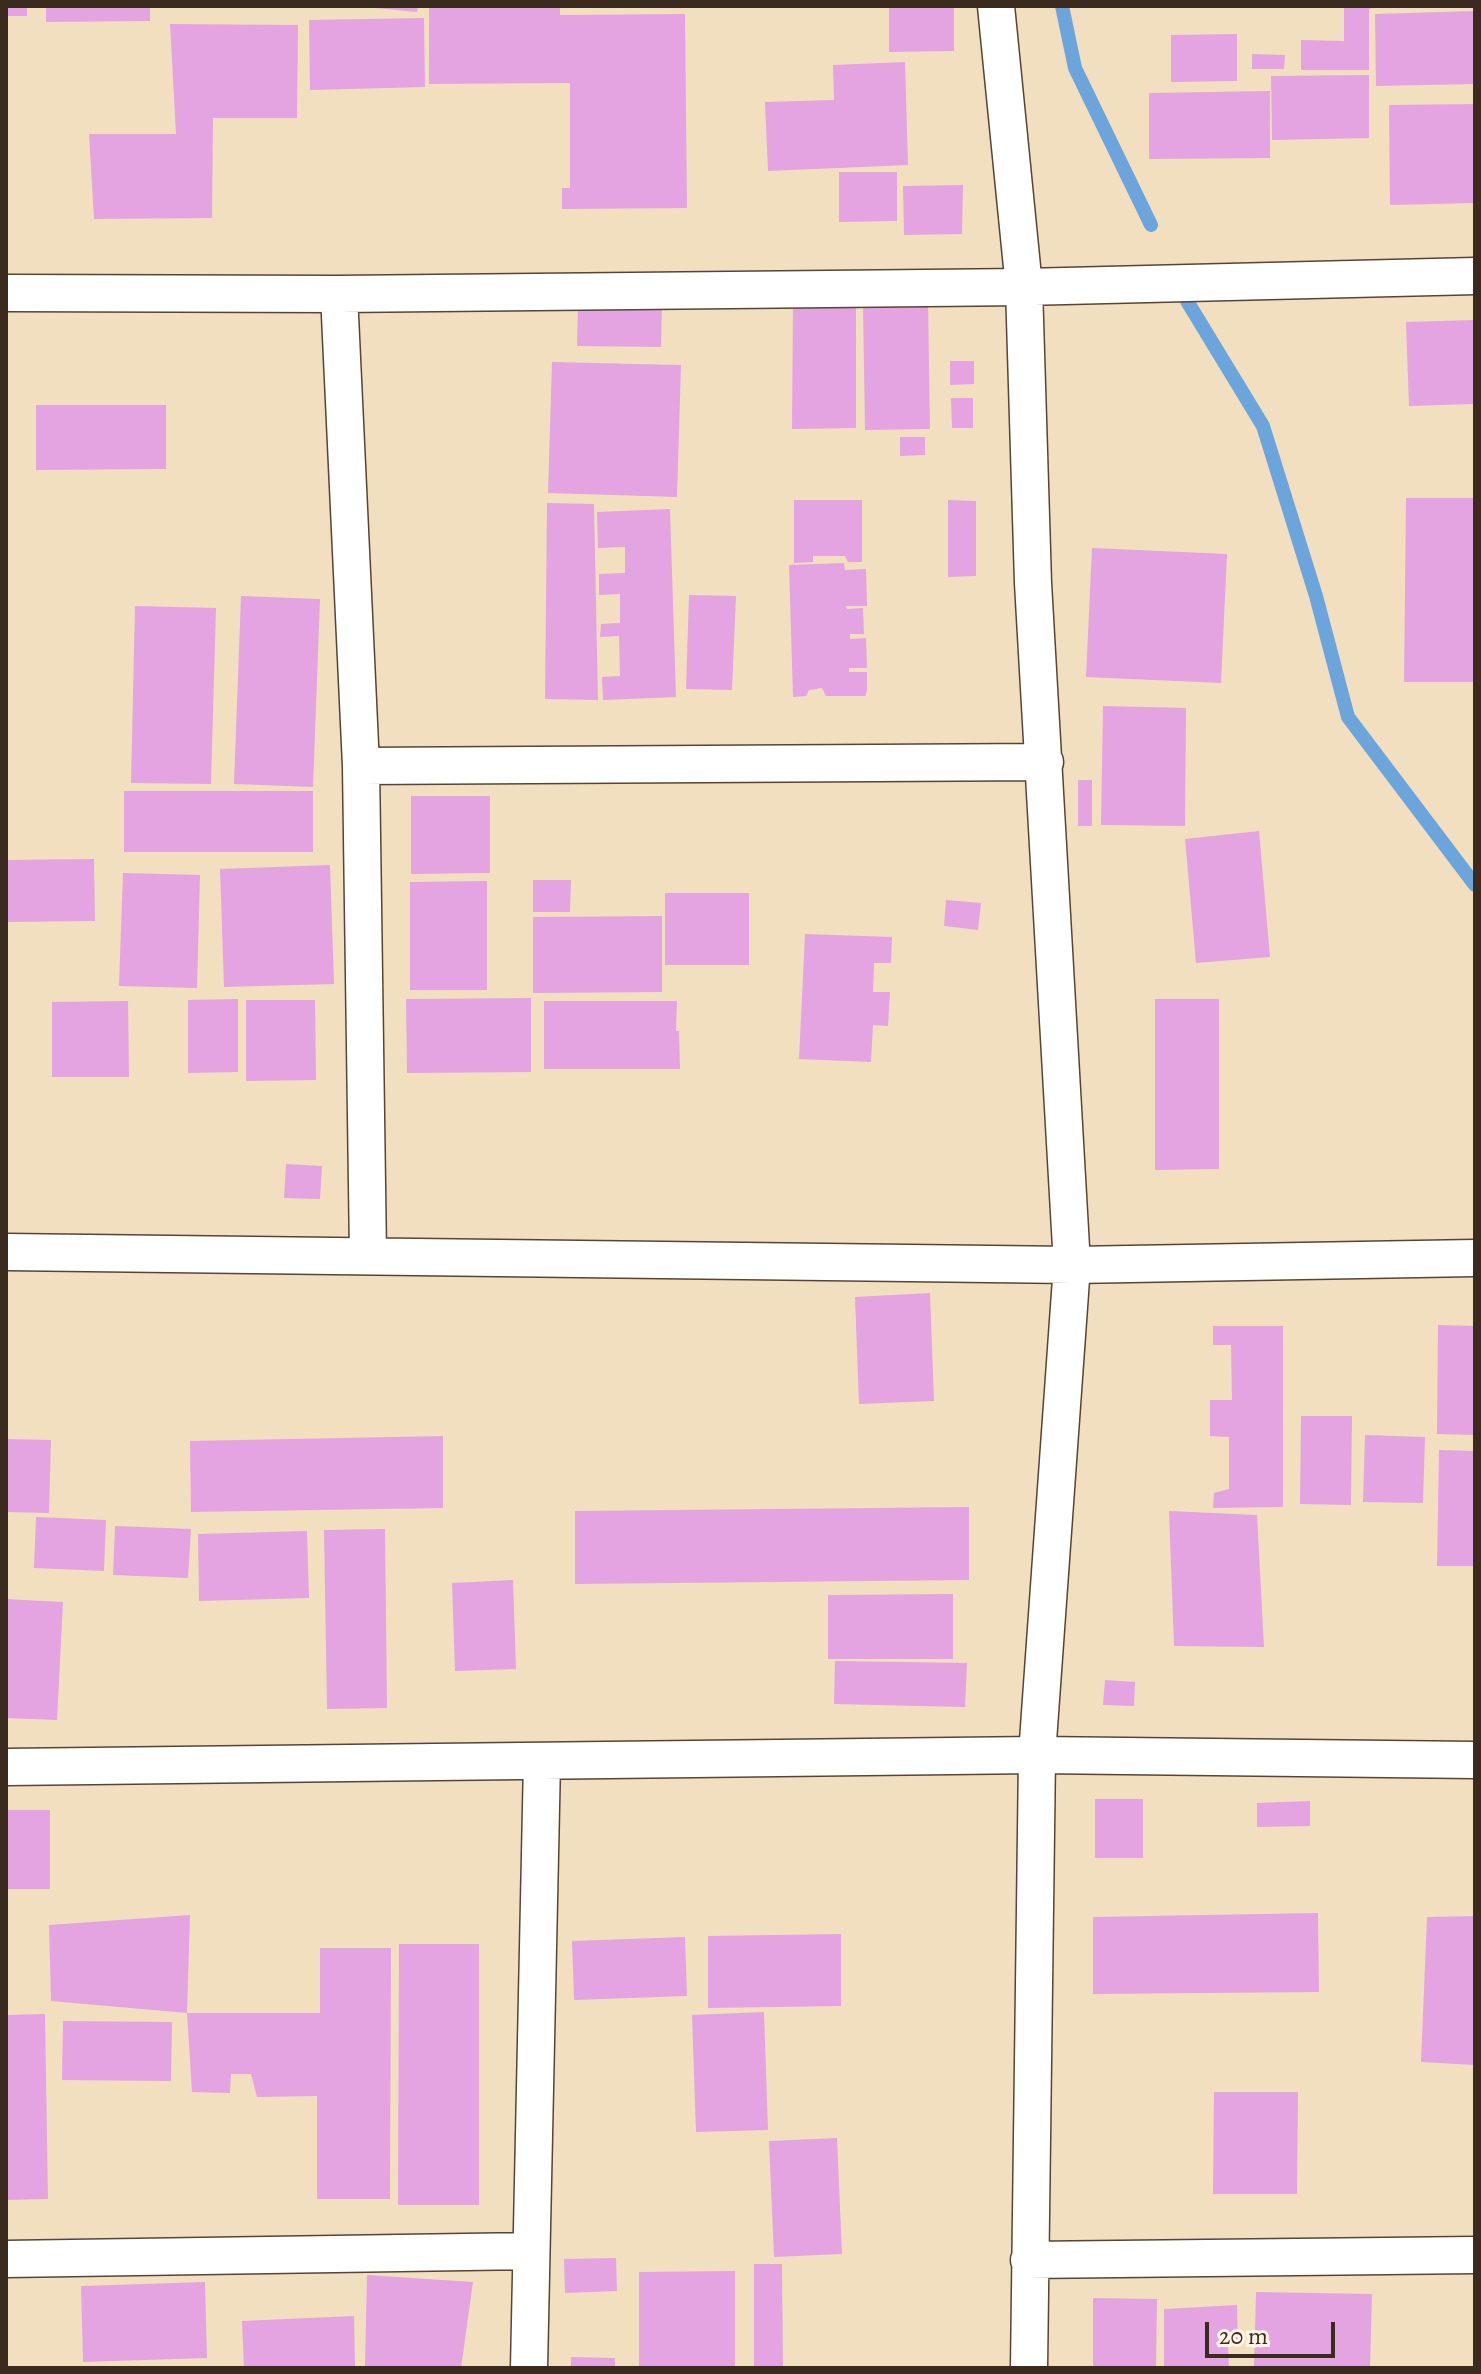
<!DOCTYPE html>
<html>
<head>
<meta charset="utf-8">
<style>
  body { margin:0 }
  #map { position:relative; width:1481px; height:2374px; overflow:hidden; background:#f2dfbf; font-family:Alegreya,serif }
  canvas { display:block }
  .frame { position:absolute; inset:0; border:8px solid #3b2a1e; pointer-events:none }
  .scale { position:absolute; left:1205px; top:2322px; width:130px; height:36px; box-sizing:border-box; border:4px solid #3b2a1e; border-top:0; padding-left:10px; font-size:24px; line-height:28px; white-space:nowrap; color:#3b2a1e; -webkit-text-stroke:6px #fcf5e5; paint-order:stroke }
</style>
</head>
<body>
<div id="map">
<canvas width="1481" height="2374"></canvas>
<div class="frame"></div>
<div class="scale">20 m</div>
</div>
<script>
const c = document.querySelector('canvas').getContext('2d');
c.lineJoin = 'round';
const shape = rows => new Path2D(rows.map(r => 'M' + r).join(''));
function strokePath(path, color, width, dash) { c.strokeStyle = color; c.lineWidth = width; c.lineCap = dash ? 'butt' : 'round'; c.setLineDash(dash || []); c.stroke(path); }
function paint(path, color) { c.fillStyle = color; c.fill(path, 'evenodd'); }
const stream = shape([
  [1062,6,1075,68,1151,225],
  [1187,301,1263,426,1316,596,1348,717,1475,885]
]);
const building = shape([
  [6,6,27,6,27,16,6,16],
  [46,6,150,6,150,21,46,22],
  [375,6,418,6,417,12,375,8],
  [429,6,560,6,560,15,685,14,687,208,562,209,562,188,570,188,570,83,429,84],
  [889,6,954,6,954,51,889,52],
  [1344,6,1378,6,1369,9,1369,70,1301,70,1301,40,1344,41],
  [1475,11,1475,84,1376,86,1375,14],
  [424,18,425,87,310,90,309,20],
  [170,24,298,25,297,118,213,118,212,218,94,219,89,134,176,134],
  [1237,34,1237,81,1171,82,1171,35],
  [1252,54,1285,55,1284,69,1252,69],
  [905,62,908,165,768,171,765,102,834,100,833,65],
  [1369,75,1369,138,1272,140,1271,76],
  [1270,91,1270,158,1149,159,1149,93],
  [1475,104,1475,203,1390,205,1389,105],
  [839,172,897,172,897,221,839,222],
  [963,185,962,234,904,235,903,186],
  [856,302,856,428,792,429,793,303],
  [928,303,930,429,865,430,863,304],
  [578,304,662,305,661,347,577,346],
  [1475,320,1475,404,1409,406,1406,322],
  [950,361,974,361,974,384,950,385],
  [552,362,681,365,677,497,548,493],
  [951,398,973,398,973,428,952,428],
  [36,405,166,405,166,469,36,470],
  [900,437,925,437,925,455,900,456],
  [1406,498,1475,498,1475,682,1404,682],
  [794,500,862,500,862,562,848,562,845,556,813,556,813,562,794,563],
  [948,500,976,501,976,576,948,577],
  [547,503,594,504,598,700,545,699],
  [670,509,676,697,603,700,602,677,620,676,619,636,600,637,601,624,620,623,620,594,599,595,599,574,625,573,625,547,598,548,597,512],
  [1092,548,1227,554,1221,683,1086,677],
  [844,563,845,570,866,569,867,606,846,606,847,609,863,608,864,634,850,634,850,639,866,638,867,668,849,668,849,672,867,672,867,691,865,696,826,696,822,688,809,690,806,696,793,697,789,565],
  [689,595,736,596,732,690,686,689],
  [241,596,320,599,313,787,234,784],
  [135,606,216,608,211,784,131,783],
  [1103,706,1186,708,1185,826,1101,825],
  [1078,780,1092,780,1092,826,1078,826],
  [124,791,313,791,313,852,124,852],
  [411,796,490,796,490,873,411,874],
  [1259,831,1270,957,1196,963,1185,839],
  [94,859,95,921,6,922,6,860],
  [330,865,334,984,224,987,220,869],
  [123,873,200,875,197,988,119,986],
  [533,880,571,880,570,912,533,912],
  [487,881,487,990,410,990,410,882],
  [665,893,749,893,749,965,665,965],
  [946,900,981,903,978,930,944,926],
  [662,916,662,992,533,993,533,917],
  [805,934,892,937,891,963,874,963,873,992,890,992,888,1026,873,1025,871,1062,799,1059],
  [531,998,531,1072,407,1073,406,999],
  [238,999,238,1072,188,1073,188,1000],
  [1155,999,1219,999,1219,1169,1155,1170],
  [246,1000,315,1000,316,1080,246,1081],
  [128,1001,129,1077,52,1077,52,1002],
  [544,1001,677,1001,676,1031,679,1031,680,1069,544,1069],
  [286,1164,322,1166,320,1199,284,1198],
  [930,1293,934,1401,859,1404,855,1297],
  [1438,1325,1475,1326,1475,1435,1437,1434],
  [1213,1326,1283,1326,1283,1507,1213,1508,1214,1493,1229,1489,1229,1437,1210,1436,1210,1400,1232,1400,1231,1345,1213,1345],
  [1301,1416,1352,1416,1351,1505,1300,1504],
  [1365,1435,1425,1437,1423,1503,1363,1502],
  [443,1436,443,1508,191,1512,190,1441],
  [6,1439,51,1440,49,1513,6,1512],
  [1439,1450,1475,1451,1475,1566,1437,1566],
  [969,1507,969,1580,575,1584,575,1511],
  [1169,1511,1257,1515,1264,1647,1174,1646],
  [36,1517,106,1520,104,1571,34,1568],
  [115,1526,191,1529,188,1578,113,1575],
  [385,1529,387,1708,327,1709,324,1530],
  [307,1531,309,1598,199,1601,198,1534],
  [513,1580,516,1669,455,1671,452,1583],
  [953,1594,953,1659,828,1659,828,1595],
  [6,1599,63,1602,57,1720,6,1718],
  [835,1661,967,1663,965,1707,834,1704],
  [1105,1680,1135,1682,1134,1706,1103,1705],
  [1095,1799,1143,1799,1143,1858,1095,1858],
  [1310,1801,1310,1826,1257,1827,1257,1803],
  [6,1810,50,1810,50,1889,6,1889],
  [1318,1913,1319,1992,1093,1994,1093,1917],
  [190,1915,187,2013,51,2001,49,1925],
  [1475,1916,1475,2065,1421,2062,1427,1917],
  [841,1934,841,2006,708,2008,708,1936],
  [685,1937,687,1996,574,2000,572,1941],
  [399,1944,479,1944,479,2205,398,2205],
  [320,1948,391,1948,390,2199,317,2199,317,2096,257,2097,251,2074,231,2074,230,2093,192,2092,187,2013,320,2013],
  [764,2012,768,2130,696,2132,692,2015],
  [45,2014,48,2199,6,2200,6,2015],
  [63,2021,172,2022,171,2081,62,2080],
  [1214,2092,1298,2092,1297,2194,1213,2194],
  [837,2138,842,2254,774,2257,769,2141],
  [616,2258,617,2291,565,2293,564,2259],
  [754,2264,782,2264,783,2368,754,2368],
  [735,2271,735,2368,639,2368,639,2272],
  [367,2275,473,2282,461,2368,365,2368],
  [205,2282,207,2358,83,2362,81,2286],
  [1256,2292,1372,2294,1370,2368,1254,2368],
  [1093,2298,1157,2299,1156,2368,1093,2368],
  [1237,2305,1238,2345,1228,2345,1229,2368,1164,2368,1164,2309],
  [354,2316,355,2368,244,2368,242,2321],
  [571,2357,615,2358,615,2368,571,2368]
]);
const minor = shape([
  [996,6,1024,287,1033,583,1072,1265,1037,1755,1029,2368],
  [6,293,339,294,1024,287,1475,276],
  [339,294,361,766,368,1255],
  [361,766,1045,762],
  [6,1252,1072,1265,1475,1258],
  [6,1767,1037,1755,1475,1760],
  [6,2259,531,2251],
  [1029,2260,1475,2255],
  [529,2368,542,1761]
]);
strokePath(stream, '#6ca5db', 14);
paint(building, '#e3a4e1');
strokePath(minor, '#564536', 39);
strokePath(minor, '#fff', 36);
</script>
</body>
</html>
